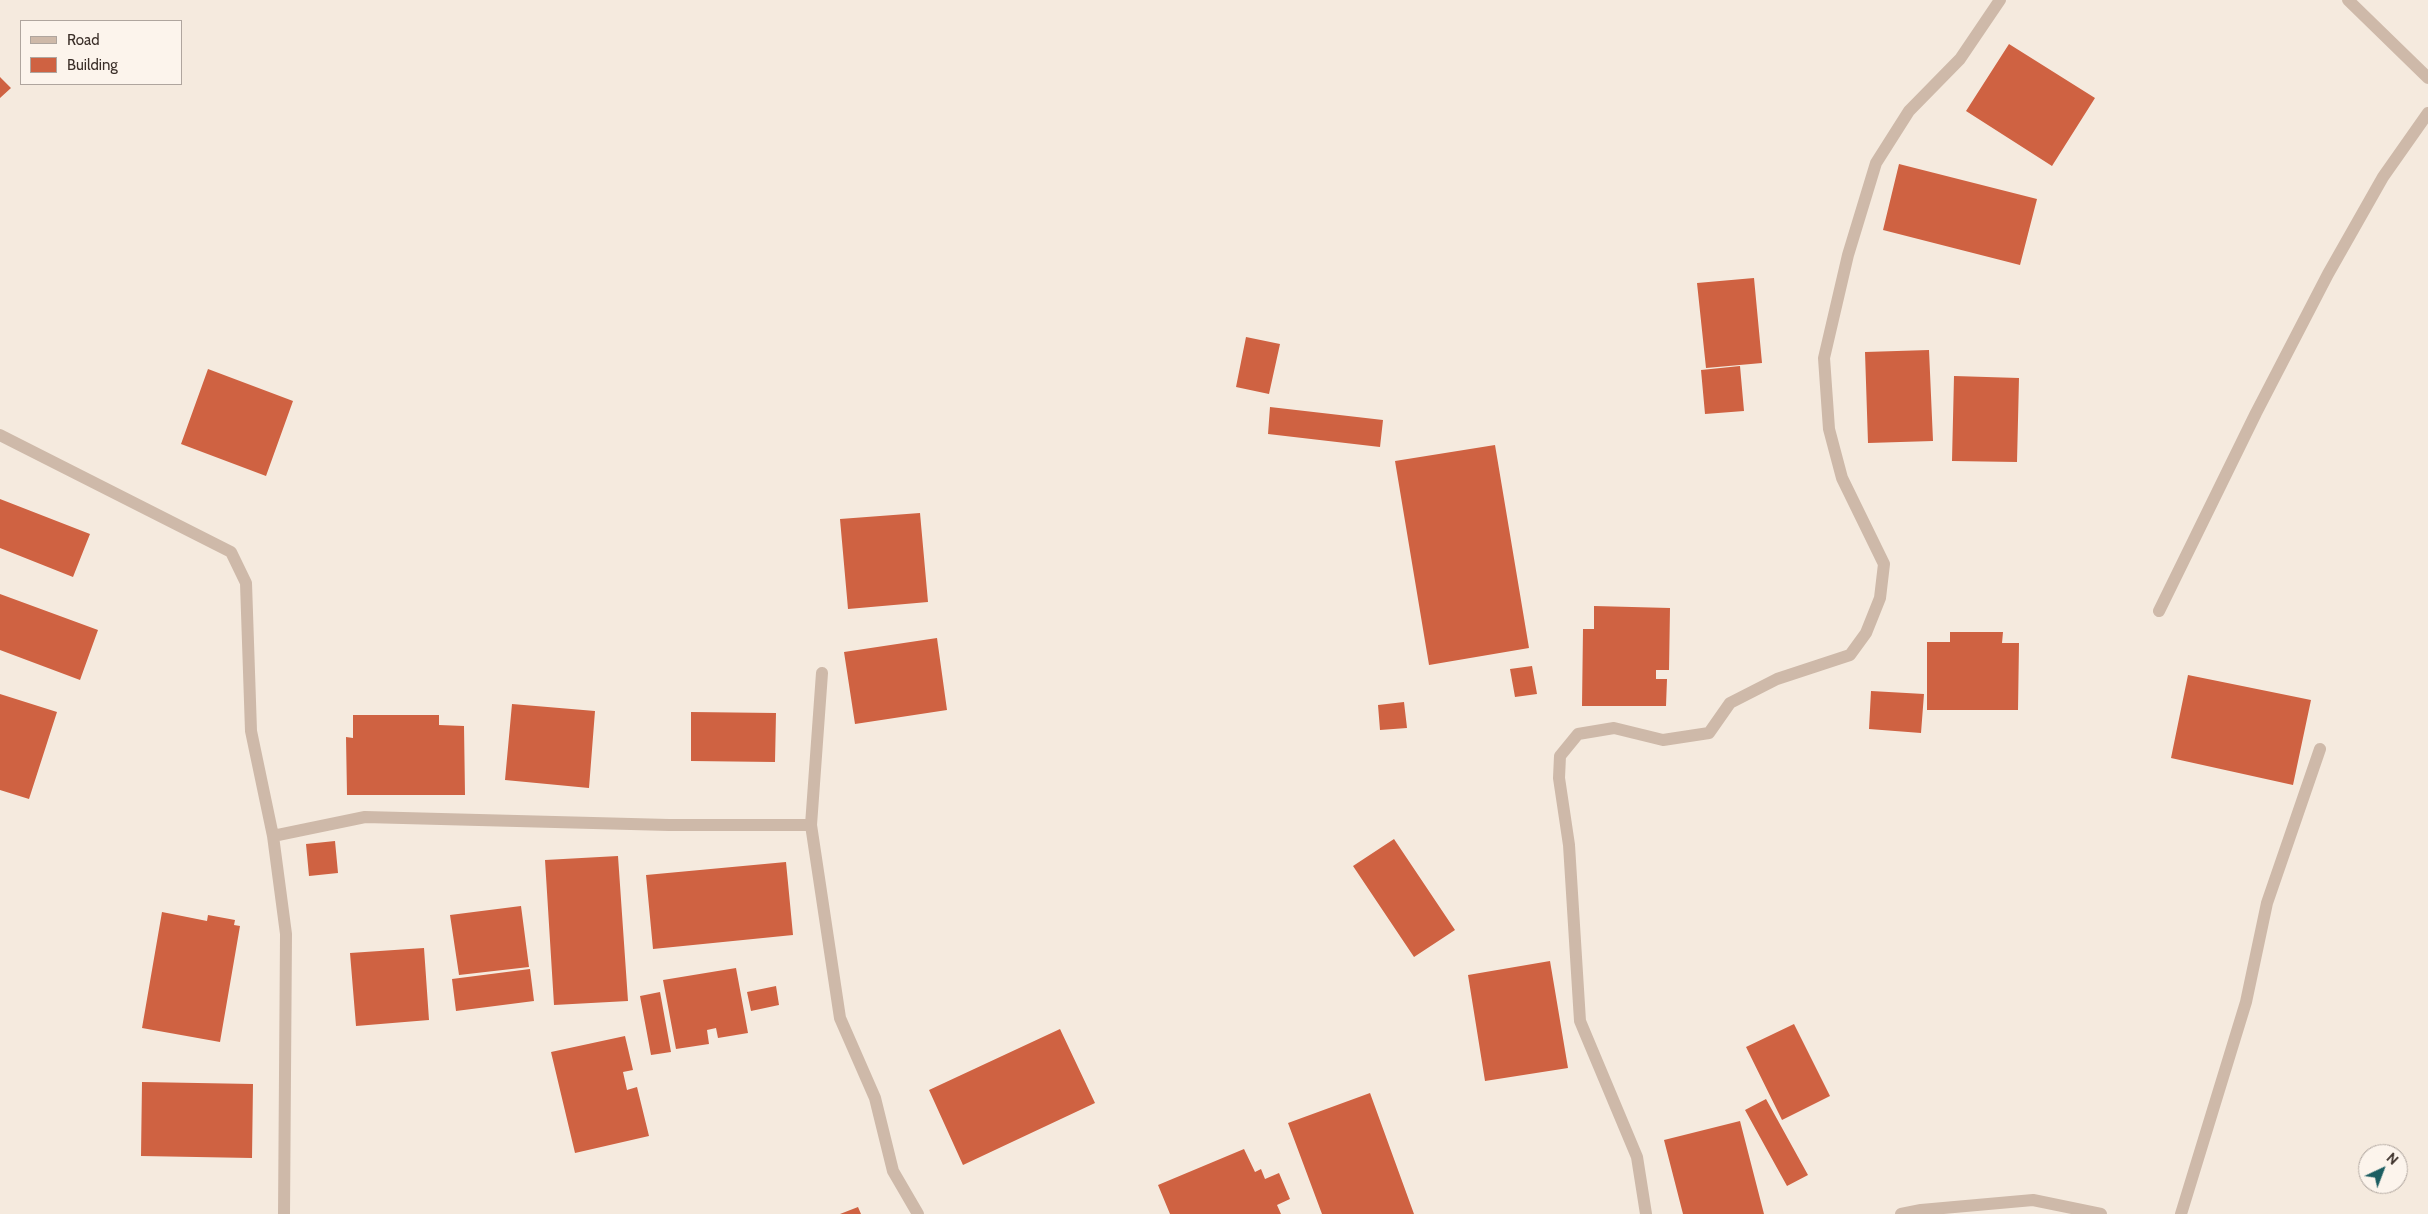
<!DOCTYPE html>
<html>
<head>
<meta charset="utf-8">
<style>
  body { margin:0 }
  #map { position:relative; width:2428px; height:1214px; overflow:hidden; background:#f5eade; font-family:Cabin,sans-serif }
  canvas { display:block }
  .legend { position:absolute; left:20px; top:20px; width:162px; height:65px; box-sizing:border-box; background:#fcf4ec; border:1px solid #afa59e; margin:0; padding:6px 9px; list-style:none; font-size:15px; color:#3b2f29 }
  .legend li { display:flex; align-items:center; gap:10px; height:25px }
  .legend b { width:25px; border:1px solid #afa59e }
  .north { position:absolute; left:2358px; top:1144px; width:50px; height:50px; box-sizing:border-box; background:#fcf4ec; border:1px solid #afa59e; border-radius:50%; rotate:43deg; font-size:14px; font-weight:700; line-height:20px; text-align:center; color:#3b2f29 }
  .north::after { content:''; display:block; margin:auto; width:18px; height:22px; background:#1b5d61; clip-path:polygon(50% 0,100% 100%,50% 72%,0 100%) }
</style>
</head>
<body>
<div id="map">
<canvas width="2428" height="1214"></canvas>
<ul class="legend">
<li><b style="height:6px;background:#ceb9a9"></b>Road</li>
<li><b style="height:14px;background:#cf6242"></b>Building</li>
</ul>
<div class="north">N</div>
</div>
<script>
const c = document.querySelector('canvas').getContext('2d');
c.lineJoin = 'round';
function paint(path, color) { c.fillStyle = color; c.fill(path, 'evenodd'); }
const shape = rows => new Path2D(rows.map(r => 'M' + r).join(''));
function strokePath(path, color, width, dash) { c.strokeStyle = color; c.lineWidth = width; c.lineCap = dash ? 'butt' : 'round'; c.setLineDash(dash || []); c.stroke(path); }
const building = shape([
  [2009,44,2095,98,2052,166,1966,111],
  [0,77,11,88,0,98],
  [1899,164,2037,199,2020,265,1883,230],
  [1754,278,1762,363,1706,368,1697,283],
  [1246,337,1280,344,1269,394,1236,387],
  [1929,350,1933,441,1868,443,1865,352],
  [1740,366,1744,411,1705,414,1701,370],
  [208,369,293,401,266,476,181,444],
  [1954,376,2019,378,2017,462,1952,461],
  [1270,407,1383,420,1380,447,1268,434],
  [1495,445,1529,648,1429,665,1395,461],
  [0,499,90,534,73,577,0,548],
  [920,513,928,602,848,609,840,519],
  [0,594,98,630,80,680,0,650],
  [1594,606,1670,608,1669,670,1656,670,1656,679,1667,679,1666,706,1582,706,1583,629,1594,629],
  [1950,632,2003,632,2002,643,2019,643,2018,710,1927,710,1927,642,1950,642],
  [937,638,947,710,855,724,844,652],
  [1532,666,1537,694,1515,697,1510,669],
  [2188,675,2311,700,2293,785,2171,758],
  [1871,691,1924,694,1921,733,1869,729],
  [0,694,57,712,29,799,0,790],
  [1404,702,1407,728,1380,730,1378,705],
  [512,704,595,711,589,788,505,780],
  [691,712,776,713,775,762,691,761],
  [353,715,439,715,439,725,464,726,465,795,347,795,346,737,353,738],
  [1394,839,1455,930,1414,957,1353,866],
  [335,841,338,873,309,876,306,844],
  [618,856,628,1001,554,1005,545,860],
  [786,862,793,935,653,949,646,875],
  [521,906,529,967,459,975,450,915],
  [162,912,207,921,208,915,235,920,234,925,240,926,220,1042,142,1028],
  [424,948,429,1020,356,1026,350,953],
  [1550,961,1568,1068,1485,1081,1468,975],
  [736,968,748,1033,718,1038,716,1028,707,1030,709,1044,676,1049,663,980],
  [530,969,534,1001,456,1011,452,979],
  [776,986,779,1005,751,1011,747,992],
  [660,992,671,1052,651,1055,640,996],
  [1794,1024,1830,1096,1782,1120,1746,1047],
  [1060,1029,1095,1103,963,1165,929,1090],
  [625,1036,633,1070,623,1072,627,1090,637,1087,649,1136,575,1153,551,1052],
  [142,1082,253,1084,252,1158,141,1156],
  [1370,1093,1414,1214,1322,1214,1288,1123],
  [1766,1099,1808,1175,1787,1186,1745,1110],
  [1740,1121,1764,1214,1683,1214,1664,1140],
  [1244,1149,1255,1172,1261,1169,1265,1179,1279,1173,1290,1199,1277,1205,1281,1214,1170,1214,1158,1185],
  [858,1207,861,1214,840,1214]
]);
const minor = shape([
  [2348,0,2428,78],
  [0,435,231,552,246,583,251,731,273,836,286,934,284,1214],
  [2159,611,2256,413,2328,274,2383,177,2428,113],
  [822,673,811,825,840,1018,875,1098,893,1171,918,1214],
  [273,836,365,817,669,825,811,825],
  [1646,1214,1637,1157,1580,1021,1569,845,1559,778,1560,756,1578,734,1614,728,1663,740,1709,733,1730,703,1777,679,1850,655,1866,633,1880,598,1884,564,1842,478,1829,429,1824,358,1848,255,1876,163,1909,111,1960,59,2000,0],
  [1901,1214,1921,1210,2033,1200,2101,1214],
  [2181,1214,2246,1002,2267,903,2320,749]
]);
paint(building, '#cf6242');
strokePath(minor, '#ceb9a9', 12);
</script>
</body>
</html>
